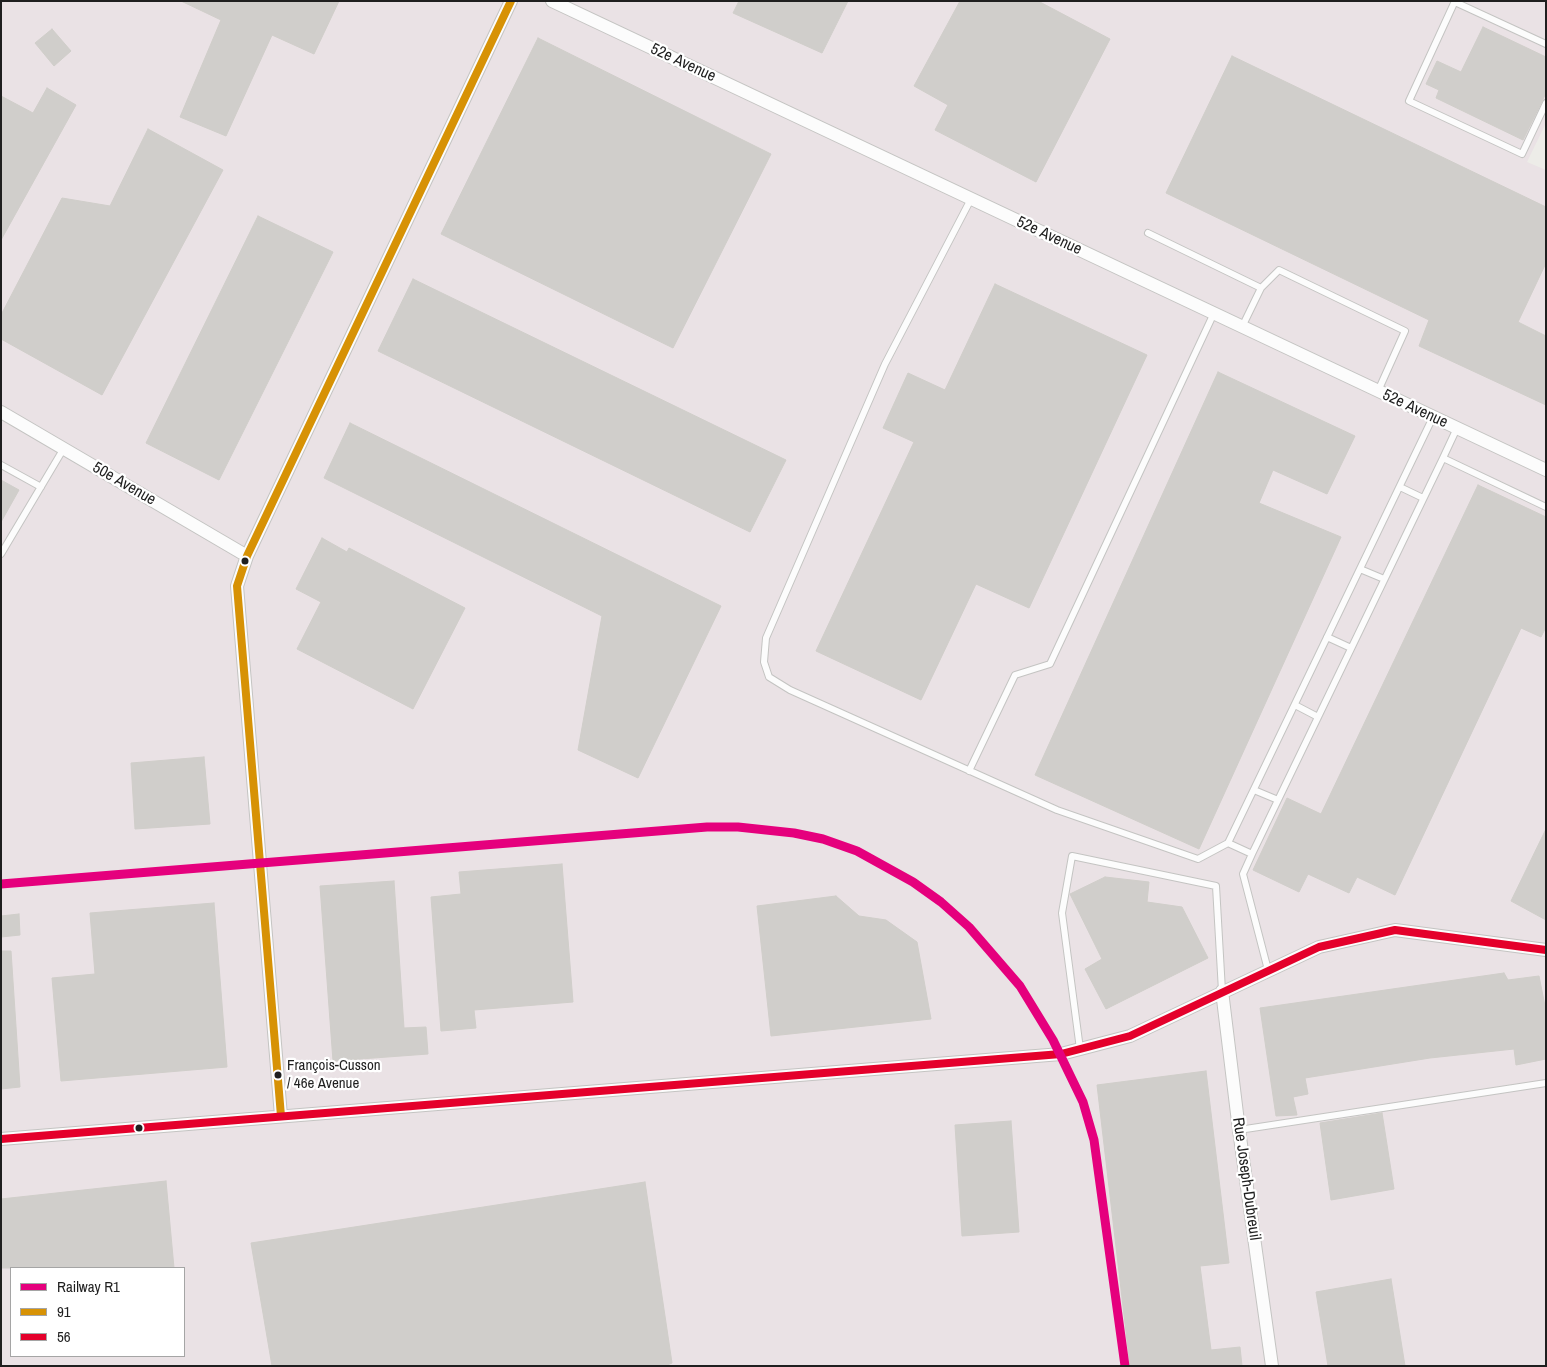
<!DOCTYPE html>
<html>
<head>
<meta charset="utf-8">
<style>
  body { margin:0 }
  #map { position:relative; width:1547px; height:1367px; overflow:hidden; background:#edece8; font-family:"Archivo Narrow",sans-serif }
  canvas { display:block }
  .frame { position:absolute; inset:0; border:2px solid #1f1f1f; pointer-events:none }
  .legend { position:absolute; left:10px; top:1267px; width:175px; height:90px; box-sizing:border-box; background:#fff; border:1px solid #a5a5a5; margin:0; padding:6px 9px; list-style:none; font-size:15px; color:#1f1f1f }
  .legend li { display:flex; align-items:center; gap:10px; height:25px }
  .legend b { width:25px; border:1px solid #a5a5a5 }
</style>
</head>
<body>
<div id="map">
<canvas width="1547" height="1367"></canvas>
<div class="frame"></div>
<ul class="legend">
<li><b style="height:6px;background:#e5007d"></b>Railway R1</li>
<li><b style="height:6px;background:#d79205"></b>91</li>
<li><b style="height:6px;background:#e4002b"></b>56</li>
</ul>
</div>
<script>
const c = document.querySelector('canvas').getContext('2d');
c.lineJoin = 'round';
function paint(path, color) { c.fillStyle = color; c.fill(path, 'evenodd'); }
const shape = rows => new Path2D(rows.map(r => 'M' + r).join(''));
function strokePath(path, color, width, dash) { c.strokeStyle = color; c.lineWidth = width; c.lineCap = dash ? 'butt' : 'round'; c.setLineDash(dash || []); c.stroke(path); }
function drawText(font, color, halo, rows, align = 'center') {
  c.font = font + ' "Archivo Narrow",sans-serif'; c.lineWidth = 4.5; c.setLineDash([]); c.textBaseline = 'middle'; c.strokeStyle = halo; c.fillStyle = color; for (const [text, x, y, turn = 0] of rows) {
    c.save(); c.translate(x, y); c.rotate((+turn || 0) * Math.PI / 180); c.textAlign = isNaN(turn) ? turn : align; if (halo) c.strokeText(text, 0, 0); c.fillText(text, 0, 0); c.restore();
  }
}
const industrial = shape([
  [1,1,1546,1,1546,123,1527,162,1546,170,1546,1366,1,1366],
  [11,1268,184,1268,184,1356,11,1356]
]);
const building = shape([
  [181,1,339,1,314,54,272,35,226,136,180,117,221,20,181,1],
  [739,1,848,1,822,53,733,13,739,1],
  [960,1,1038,1,1110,39,1036,182,935,130,948,105,914,86,960,1],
  [1483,27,1546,57,1546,93,1523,140,1436,98,1439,90,1426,84,1437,61,1461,72,1483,27],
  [52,29,71,51,54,66,35,43,52,29],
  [538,38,771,154,673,348,441,234,538,38],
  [1232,56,1546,207,1546,263,1518,322,1546,336,1546,405,1419,346,1429,320,1166,193,1232,56],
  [47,88,76,105,1,240,1,96,33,113,47,88],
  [148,129,223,170,102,395,1,339,1,315,62,198,110,206,148,129],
  [258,216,333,252,219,480,146,443,258,216],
  [413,279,786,460,750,532,378,351,413,279],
  [995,284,1147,355,1029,608,976,584,921,700,816,651,914,442,883,428,908,373,945,390,995,284],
  [1218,372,1355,436,1327,494,1273,470,1259,503,1341,537,1199,849,1035,775,1218,372],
  [350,423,721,606,638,778,578,750,602,616,324,478,350,423],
  [1,480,19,490,1,522,1,480],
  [1478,485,1546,517,1546,627,1541,637,1521,628,1395,895,1357,877,1349,893,1308,874,1299,892,1253,870,1287,798,1321,814,1478,485],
  [322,538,347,552,349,548,465,608,413,709,297,649,321,602,296,589,322,538],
  [204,757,210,824,135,829,131,763,204,757],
  [1546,829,1546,920,1511,901,1546,829],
  [562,864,573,1002,474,1010,476,1028,441,1031,431,897,461,894,459,872,562,864],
  [1105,877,1149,882,1147,902,1182,907,1208,958,1106,1009,1085,969,1102,959,1070,894,1105,877],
  [394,881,404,1028,426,1027,428,1054,333,1061,320,886,394,881],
  [836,896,859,916,886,920,917,942,931,1019,771,1036,757,906,836,896],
  [214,903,227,1067,61,1081,52,978,95,974,90,913,214,903],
  [19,914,20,935,1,937,1,916,19,914],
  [1,951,11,951,20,1087,1,1089,1,951],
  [1504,973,1508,980,1539,976,1546,1011,1546,1059,1516,1065,1514,1049,1430,1058,1305,1078,1308,1094,1293,1097,1297,1115,1276,1116,1260,1008,1504,973],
  [1206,1071,1229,1263,1200,1266,1211,1350,1240,1347,1242,1366,1130,1366,1097,1085,1206,1071],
  [1382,1113,1394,1189,1331,1200,1320,1123,1382,1113],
  [1011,1121,1019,1232,962,1236,955,1125,1011,1121],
  [166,1181,174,1268,1,1268,1,1199,166,1181],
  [645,1182,672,1363,665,1366,272,1366,251,1243,645,1182],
  [1391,1279,1405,1366,1328,1366,1316,1292,1391,1279]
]);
const service = shape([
  [1455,1,1409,101,1522,154,1546,103],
  [1455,2,1546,44],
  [971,199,885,364,766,638,764,662,769,677,790,690,1057,810,1198,859,1228,843],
  [1148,233,1261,288],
  [1242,327,1261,288,1279,270,1405,331,1378,391],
  [1433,417,1228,843,1252,854,1443,458],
  [1457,428,1443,458,1546,507],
  [1,465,41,487],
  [1400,487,1423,498],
  [1,554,64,448],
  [1360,569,1384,579],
  [1327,637,1351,648],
  [1295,705,1318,717],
  [969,771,1015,675,1050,664,1214,313],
  [1254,790,1278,800],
  [1252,854,1243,874,1268,970],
  [1080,1049,1062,913,1072,856,1216,886,1222,991],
  [1239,1130,1546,1083]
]);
const minor = shape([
  [552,1,1546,470],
  [1,412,247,556],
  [1222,991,1239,1130,1272,1366],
  [281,1116,237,586,247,556,511,1],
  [1,1139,1061,1054,1130,1036,1319,947,1395,930,1546,950]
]);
const bus1 = shape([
  [281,1116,237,586,247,556,511,1]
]);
const bus2 = shape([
  [1,1139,1061,1054,1130,1036,1319,947,1395,930,1546,950]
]);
const rail1 = shape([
  [1,884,707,827,738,827,794,833,823,839,857,851,913,882,941,902,969,927,1020,986,1053,1040,1083,1102,1094,1140,1125,1366]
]);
const markers = [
  [245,561,4.5,"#1f1f1f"],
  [278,1075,4.5,"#1f1f1f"],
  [139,1128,4.5,"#1f1f1f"]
];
const busNames = [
  ["François-Cusson",287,1066],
  ["/ 46e Avenue",287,1084]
];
const streetNames = [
  ["52e Avenue",683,63,25],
  ["52e Avenue",1049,236,25],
  ["52e Avenue",1415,409,25],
  ["50e Avenue",124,484,30],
  ["Rue Joseph-Dubreuil",1246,1179,82]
];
paint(industrial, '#eae2e5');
paint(building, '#d0cecb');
strokePath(building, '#d0ceca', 1);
strokePath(service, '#c4c4c2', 8);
strokePath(minor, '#c4c4c2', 14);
strokePath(service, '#fcfcfc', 6);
strokePath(minor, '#fcfcfc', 12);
strokePath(bus1, '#d79205', 8);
strokePath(bus2, '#e4002b', 8);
strokePath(rail1, '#e5007d', 9);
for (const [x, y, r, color] of markers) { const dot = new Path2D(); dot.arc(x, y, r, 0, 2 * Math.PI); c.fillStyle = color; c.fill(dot); strokePath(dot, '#fff', 2); }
drawText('15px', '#1f1f1f', '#fff', busNames, 'left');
drawText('16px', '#1f1f1f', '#fff', streetNames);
</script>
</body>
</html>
